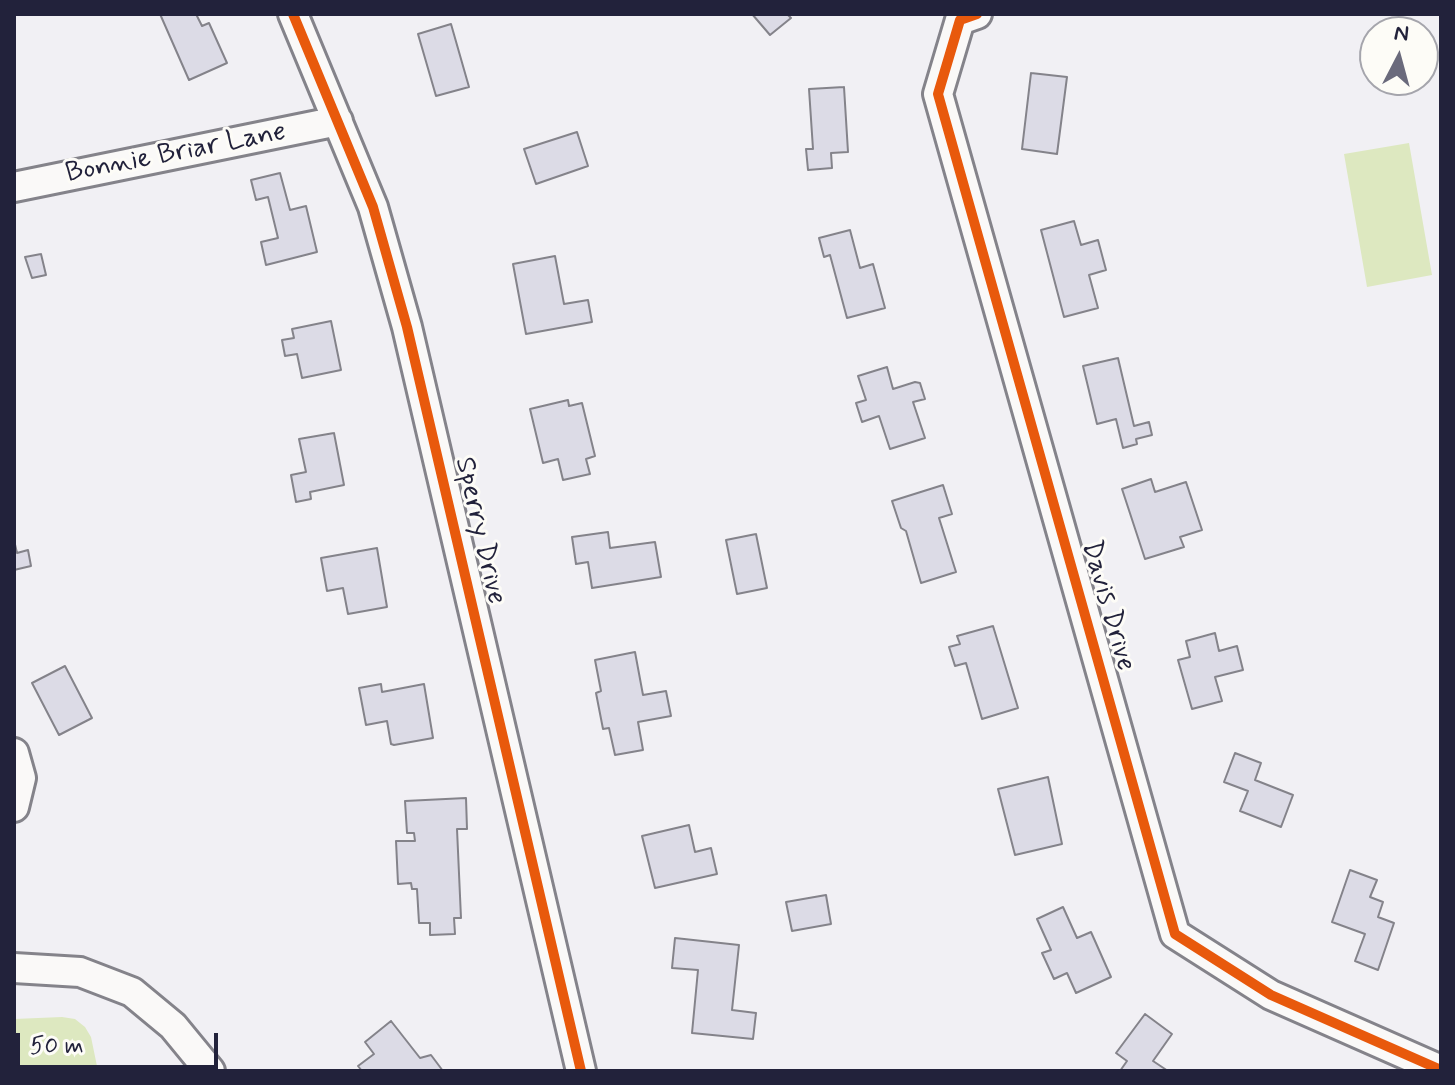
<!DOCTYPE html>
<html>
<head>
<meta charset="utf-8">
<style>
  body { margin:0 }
  #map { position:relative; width:1455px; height:1085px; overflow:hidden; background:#f1f0f4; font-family:Mynerve,sans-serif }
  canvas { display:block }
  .frame { position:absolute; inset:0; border:16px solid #22223b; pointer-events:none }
  .north { position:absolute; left:1359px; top:16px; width:80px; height:80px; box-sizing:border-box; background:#fdfcf7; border:2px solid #a5a5ac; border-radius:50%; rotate:6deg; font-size:22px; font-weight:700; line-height:32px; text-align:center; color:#22223b }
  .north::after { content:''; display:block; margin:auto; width:28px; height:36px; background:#6a6a7c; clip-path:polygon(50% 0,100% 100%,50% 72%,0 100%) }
  .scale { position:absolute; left:16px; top:1033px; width:202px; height:36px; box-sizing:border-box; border:4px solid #22223b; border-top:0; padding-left:10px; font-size:24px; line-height:28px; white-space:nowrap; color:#22223b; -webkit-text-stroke:6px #fdfcf7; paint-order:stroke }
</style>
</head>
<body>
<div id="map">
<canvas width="1455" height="1085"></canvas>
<div class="frame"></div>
<div class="north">N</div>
<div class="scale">50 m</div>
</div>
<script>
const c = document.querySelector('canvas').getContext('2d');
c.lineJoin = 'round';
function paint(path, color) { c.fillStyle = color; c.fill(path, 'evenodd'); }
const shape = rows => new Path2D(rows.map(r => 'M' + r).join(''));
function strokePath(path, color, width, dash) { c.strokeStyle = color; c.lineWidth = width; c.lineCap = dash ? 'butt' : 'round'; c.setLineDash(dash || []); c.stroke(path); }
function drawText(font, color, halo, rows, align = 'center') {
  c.font = font + ' Mynerve,sans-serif'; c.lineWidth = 6; c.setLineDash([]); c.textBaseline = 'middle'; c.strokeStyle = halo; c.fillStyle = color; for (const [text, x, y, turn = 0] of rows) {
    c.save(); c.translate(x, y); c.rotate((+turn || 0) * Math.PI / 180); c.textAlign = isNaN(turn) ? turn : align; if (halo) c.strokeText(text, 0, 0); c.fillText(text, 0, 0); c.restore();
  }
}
const green = shape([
  [1409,143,1432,275,1367,287,1344,154],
  [62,1017,75,1019,85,1027,91,1037,98,1071,14,1071,14,1019]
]);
const building = shape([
  [160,14,196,14,202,26,209,23,227,63,189,80,160,14],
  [752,14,787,14,791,18,770,35,752,14],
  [451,24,469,87,436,96,418,34,451,24],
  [1031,73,1067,77,1057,154,1022,149,1031,73],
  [844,87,848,152,831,153,832,168,808,170,806,149,813,149,809,89,844,87],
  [577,132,588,166,536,184,524,149,577,132],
  [280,173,290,210,306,206,317,252,266,265,261,242,278,238,268,197,256,200,251,180,280,173],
  [1074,221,1081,245,1098,240,1106,270,1089,275,1098,308,1064,317,1041,230,1074,221],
  [850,230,860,268,873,264,885,308,847,318,830,255,824,257,819,238,850,230],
  [41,254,46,275,32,278,25,257,41,254],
  [555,256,564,304,588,300,592,322,526,334,513,264,555,256],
  [331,321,341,370,302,378,297,354,285,356,282,340,294,338,292,329,331,321],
  [1118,358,1134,426,1149,422,1152,435,1136,439,1137,444,1123,448,1116,419,1097,424,1083,366,1118,358],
  [887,367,893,389,915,382,920,383,925,399,913,402,925,438,890,449,879,416,862,422,856,403,866,400,858,376,887,367],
  [568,400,569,406,582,403,595,456,586,459,590,474,563,480,558,459,543,463,530,409,568,400],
  [334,433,344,485,310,492,311,499,296,502,291,475,306,472,299,439,334,433],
  [1151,479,1155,492,1186,482,1202,530,1180,537,1184,547,1145,559,1122,489,1151,479],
  [943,485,952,514,939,518,956,572,921,583,906,531,901,528,892,501,943,485],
  [608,532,610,548,655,542,661,577,592,588,588,562,576,564,572,537,608,532],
  [756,534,767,588,737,594,726,540,756,534],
  [14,540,17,553,28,550,31,566,14,570,14,540],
  [377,548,387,607,348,614,343,588,327,591,321,558,377,548],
  [993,626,1018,708,982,719,966,663,955,666,949,647,960,644,957,636,993,626],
  [1215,633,1219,651,1237,646,1243,670,1215,677,1222,701,1192,709,1178,660,1190,657,1186,641,1215,633],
  [635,652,643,695,666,691,671,716,638,722,643,750,615,755,609,728,603,729,596,693,601,691,595,660,635,652],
  [65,666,92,718,59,735,32,683,65,666],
  [381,684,382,692,424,684,433,738,394,745,391,744,387,721,366,725,359,688,381,684],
  [1235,753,1261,763,1255,780,1293,795,1281,827,1240,811,1248,791,1224,782,1235,753],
  [1048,777,1062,844,1015,855,998,789,1048,777],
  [466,798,467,829,457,829,461,918,454,918,455,934,430,935,430,923,419,923,417,889,412,889,411,883,398,884,396,841,415,841,414,833,407,833,405,801,466,798],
  [689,825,695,852,711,848,717,874,655,888,642,836,689,825],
  [1350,870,1377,880,1370,897,1383,902,1378,917,1394,923,1378,970,1355,961,1365,934,1332,922,1350,870],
  [826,895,831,924,792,931,786,902,826,895],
  [1063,907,1077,938,1091,932,1111,977,1076,993,1067,973,1054,979,1042,953,1051,950,1037,919,1063,907],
  [675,938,739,945,732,1010,756,1013,753,1039,692,1033,698,970,672,968,675,938],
  [1145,1014,1172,1034,1153,1061,1168,1071,1120,1071,1127,1061,1116,1053,1145,1014],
  [391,1021,420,1058,431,1055,443,1071,362,1071,358,1066,374,1054,365,1042,391,1021]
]);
const minor = shape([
  [293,14,373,207,407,327,581,1071],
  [977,14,960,20,938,94,1175,934,1271,995,1441,1070],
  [14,187,338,121],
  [14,753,21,778,14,807],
  [14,968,80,972,132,992,173,1026,210,1071]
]);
const cycleway = shape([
  [293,14,373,207,407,327,581,1071],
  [977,14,960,20,938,94,1175,934,1271,995,1441,1070]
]);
const streetNames = [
  ["Bonnie Briar Lane",176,154,-11],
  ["Sperry Drive",479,531,77],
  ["Davis Drive",1107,606,74]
];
paint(green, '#dde8c0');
paint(building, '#dcdbe6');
strokePath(building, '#84838a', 2);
strokePath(minor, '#84838a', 34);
strokePath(minor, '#faf9f8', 28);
strokePath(cycleway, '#e8590c', 10);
drawText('28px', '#22223b', '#fdfcf7', streetNames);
</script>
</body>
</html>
